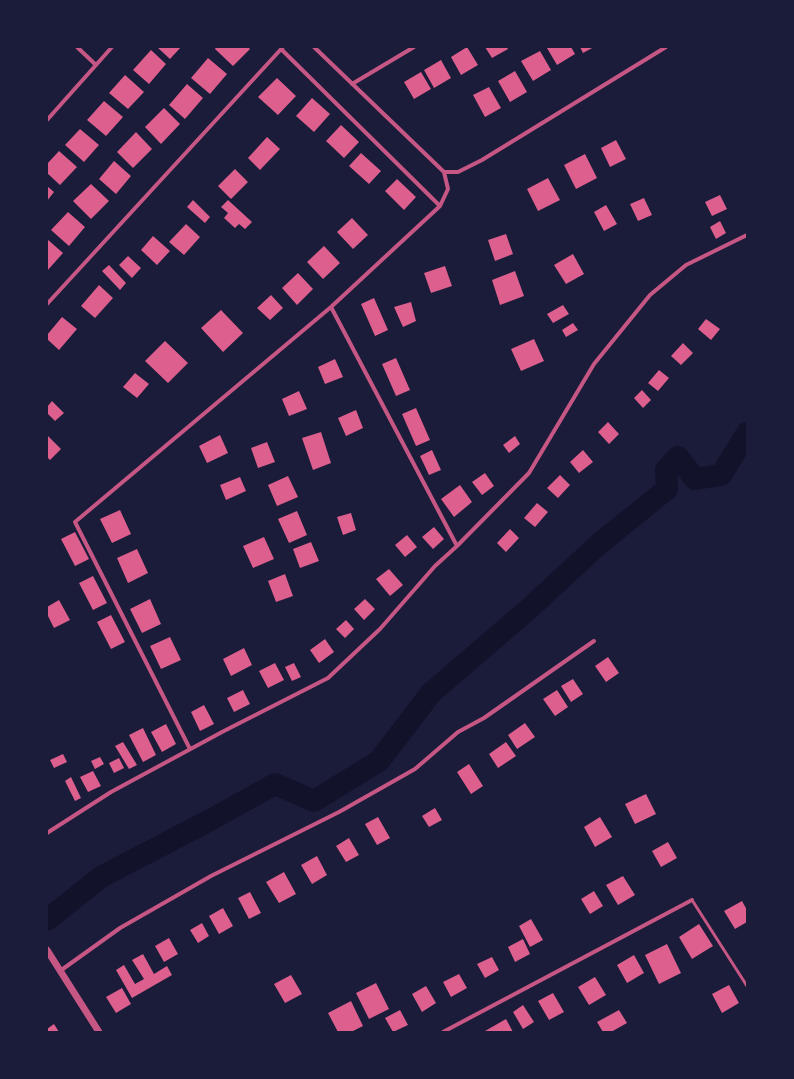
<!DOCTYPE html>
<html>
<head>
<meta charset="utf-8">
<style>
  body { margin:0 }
  #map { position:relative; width:794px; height:1079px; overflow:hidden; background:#1b1b3a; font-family:Roboto,sans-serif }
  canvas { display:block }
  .frame { position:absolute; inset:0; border:48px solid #1b1b3a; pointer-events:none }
</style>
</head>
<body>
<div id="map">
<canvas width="794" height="1079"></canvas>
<div class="frame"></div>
</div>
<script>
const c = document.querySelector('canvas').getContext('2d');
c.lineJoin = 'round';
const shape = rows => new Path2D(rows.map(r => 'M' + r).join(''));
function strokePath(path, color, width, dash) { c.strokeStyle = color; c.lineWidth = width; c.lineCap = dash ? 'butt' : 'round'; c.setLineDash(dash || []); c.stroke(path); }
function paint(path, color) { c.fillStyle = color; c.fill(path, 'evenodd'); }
const river = shape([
  [47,920,101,877,212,819,275,784,314,801,379,761,431,693,531,607,599,544,667,489,666,470,678,457,695,479,721,475,747,433]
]);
const building = shape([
  [157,47,181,47,170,59],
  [216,47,248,47,250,49,233,66,215,49],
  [467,47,478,65,461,75,451,57],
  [485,47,507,47,508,49,492,58],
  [571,47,575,54,557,65,547,48],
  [580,47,594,47,583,53],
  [151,50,166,64,149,84,133,70],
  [540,51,551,70,533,81,521,61],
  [208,58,227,74,210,94,191,78],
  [441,60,451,78,434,88,424,70],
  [515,71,527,92,510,102,498,81],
  [421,72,431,89,414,99,404,82],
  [125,75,144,92,128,109,109,93],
  [277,78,296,96,278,115,258,97],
  [187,84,203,98,185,119,169,105],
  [489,87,501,108,485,117,473,95],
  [312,98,330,114,314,132,296,116],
  [104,101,123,117,106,136,87,120],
  [164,108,180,124,161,144,145,127],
  [341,125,359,142,344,158,326,141],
  [80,129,99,145,84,162,65,145],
  [136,132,152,149,133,168,117,152],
  [267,137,280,149,260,170,248,158],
  [616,140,626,159,610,167,601,148],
  [59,151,77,167,60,185,47,173,47,164],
  [361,153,381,171,369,184,349,166],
  [585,154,597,178,576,189,564,165],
  [114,161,131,176,116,194,99,179],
  [235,169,248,182,231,199,218,186],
  [548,178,560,200,538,211,527,189],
  [397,179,416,197,404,210,385,191],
  [91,184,109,201,91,219,73,201],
  [47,186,54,192,47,201],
  [720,195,727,209,712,216,705,202],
  [644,198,652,215,638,221,630,204],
  [193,200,210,217,205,223,187,207],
  [228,200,252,222,245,229,239,224,235,228,224,218,228,213,221,207],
  [606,205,617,224,604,231,594,212],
  [68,212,85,227,69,246,51,230],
  [352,218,368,235,353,249,337,232],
  [720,221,726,233,716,239,710,227],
  [186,224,200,237,184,255,169,242],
  [506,234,513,254,495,261,488,240],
  [153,236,170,251,157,265,141,250],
  [47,239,63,253,47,271],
  [324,246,340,263,323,279,307,262],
  [573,254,584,274,566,284,554,265],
  [128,256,141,268,132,278,119,265],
  [109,265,126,283,120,290,102,271],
  [445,266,452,286,431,293,424,273],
  [515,271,524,296,500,305,492,280],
  [298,273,313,289,297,305,282,288],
  [99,285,113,298,95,318,81,306],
  [271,295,283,308,270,320,257,308],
  [374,298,388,330,375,336,361,304],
  [411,302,416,321,403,327,394,307],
  [563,305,569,314,553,323,547,314],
  [221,310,243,333,223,352,201,328],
  [62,317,77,329,59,350,47,339,47,335],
  [706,319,720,329,711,340,698,329],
  [573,323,578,330,566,337,562,330],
  [534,339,544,361,521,371,511,349],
  [165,341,188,363,168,383,145,361],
  [683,343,693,353,681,365,671,356],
  [396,358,410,390,396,396,382,364],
  [335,359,343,377,325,384,318,367],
  [659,370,669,378,658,391,648,383],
  [135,373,149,384,137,398,123,387],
  [642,390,651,400,643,408,634,398],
  [299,391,307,409,289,416,282,399],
  [52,401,64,413,55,421,47,413,47,407],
  [416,408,430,440,416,446,402,414],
  [356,410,363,428,346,436,338,418],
  [608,422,619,434,609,444,598,432],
  [321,432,331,463,313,470,302,438],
  [47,435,61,449,50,460,47,457],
  [220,435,228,453,207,463,199,446],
  [515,436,520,444,509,453,503,445],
  [267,442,275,462,258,468,251,448],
  [432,450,441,470,429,475,420,456],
  [583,450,593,462,579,473,570,462],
  [485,473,494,486,482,495,472,482],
  [560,475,570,485,558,498,547,488],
  [288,476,298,497,277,506,268,485],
  [240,477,246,491,226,500,220,485],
  [460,485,472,502,454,517,441,499],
  [537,503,548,512,535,527,524,518],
  [120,510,131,534,112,543,100,519],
  [297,511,307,535,289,543,278,519],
  [351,513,356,530,343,535,337,517],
  [434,527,444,539,433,549,422,537],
  [510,529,519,538,506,552,497,543],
  [75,532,89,559,75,566,61,539],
  [407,535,417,547,405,557,395,545],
  [264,537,274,559,253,568,243,546],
  [311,542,319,561,300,568,293,549],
  [137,549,148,573,128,583,117,558],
  [389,569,403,585,390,596,376,579],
  [285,574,293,596,276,602,268,581],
  [93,576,107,603,93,610,79,583],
  [150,599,161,624,142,633,130,609],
  [365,599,375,609,364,620,354,609],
  [59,600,70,620,54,628,47,614,47,607],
  [111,615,125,642,111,649,97,622],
  [346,620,354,629,345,638,336,629],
  [170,637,181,660,161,669,150,646],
  [325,639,334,652,319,663,310,650],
  [244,648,252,665,231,676,223,659],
  [608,657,619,673,606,682,595,666],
  [275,663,284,680,268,688,259,671],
  [294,663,301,677,292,681,285,667],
  [573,679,583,694,571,702,561,686],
  [243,690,250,704,234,712,227,698],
  [557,690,568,707,555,716,543,699],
  [204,705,214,724,200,731,191,712],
  [525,723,535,737,517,749,508,735],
  [166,724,176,744,162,752,151,732],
  [143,728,156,755,143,762,129,735],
  [123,742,137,765,129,769,115,746],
  [506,742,516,756,498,768,489,754],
  [63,754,67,762,54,768,50,760],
  [100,757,104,764,95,769,91,761],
  [119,758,124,768,114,773,109,763],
  [469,764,483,786,471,794,457,772],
  [93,771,101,786,88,792,80,777],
  [71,777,81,798,75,801,65,781],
  [646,794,656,814,635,824,625,804],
  [435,808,442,820,429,827,422,816],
  [378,817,390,838,377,845,365,824],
  [600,817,612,837,595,847,584,827],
  [349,838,359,855,346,862,336,846],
  [668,842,677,858,661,867,652,851],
  [317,856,327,875,312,884,301,865],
  [284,872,296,894,279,903,266,882],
  [623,876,635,895,618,905,606,885],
  [594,891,603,906,590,914,581,899],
  [250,892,261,913,249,919,238,898],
  [742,901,747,910,747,922,735,929,724,911],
  [223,908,233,926,219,934,209,916],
  [531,919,543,940,530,947,519,926],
  [202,923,209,936,198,943,190,930],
  [699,924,713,946,692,959,679,937],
  [169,938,178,954,164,962,155,946],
  [523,939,530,954,515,962,508,947],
  [667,944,681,973,659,984,645,955],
  [143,954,154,974,167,966,172,975,132,998,116,970,124,965,135,984,144,979,132,960],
  [634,955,644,973,627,983,617,965],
  [492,957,499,970,485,978,477,964],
  [459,974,467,988,451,997,443,982],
  [291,975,302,994,285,1003,274,984],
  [595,977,606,995,589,1005,578,987],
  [376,983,389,1009,369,1019,356,993],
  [729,985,739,1003,722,1013,712,994],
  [426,986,436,1003,422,1012,412,994],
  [122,988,131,1004,116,1013,106,997],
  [553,993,564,1012,549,1020,538,1001],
  [351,1001,363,1026,351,1032,338,1032,328,1013],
  [523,1005,534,1022,523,1029,513,1012],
  [400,1010,408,1025,393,1032,385,1018],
  [619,1010,627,1023,611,1032,603,1032,597,1022],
  [506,1019,513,1032,486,1032,485,1031],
  [54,1024,59,1032,47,1032,47,1029]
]);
const service = shape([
  [692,900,747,986]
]);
const minor = shape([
  [77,47,96,65],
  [281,49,440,206],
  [352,84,414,47],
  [47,120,112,47],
  [444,172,458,172,482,160,666,47],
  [47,304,283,47],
  [331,307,457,546],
  [190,749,75,522,331,307,440,206,448,189,444,172,314,47],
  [47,833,111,792,222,732,328,678,380,629,435,566,457,546,529,473,594,364,650,295,686,265,747,235],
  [60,971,120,928,211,876,339,812,415,769,458,732,484,718,594,641],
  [443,1032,692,900]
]);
const tertiary = shape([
  [47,950,99,1032]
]);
strokePath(river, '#12122b', 22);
paint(building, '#dd5f8e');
strokePath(service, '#c65784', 3);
strokePath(minor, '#c65784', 4);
strokePath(tertiary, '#c65784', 7);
</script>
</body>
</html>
